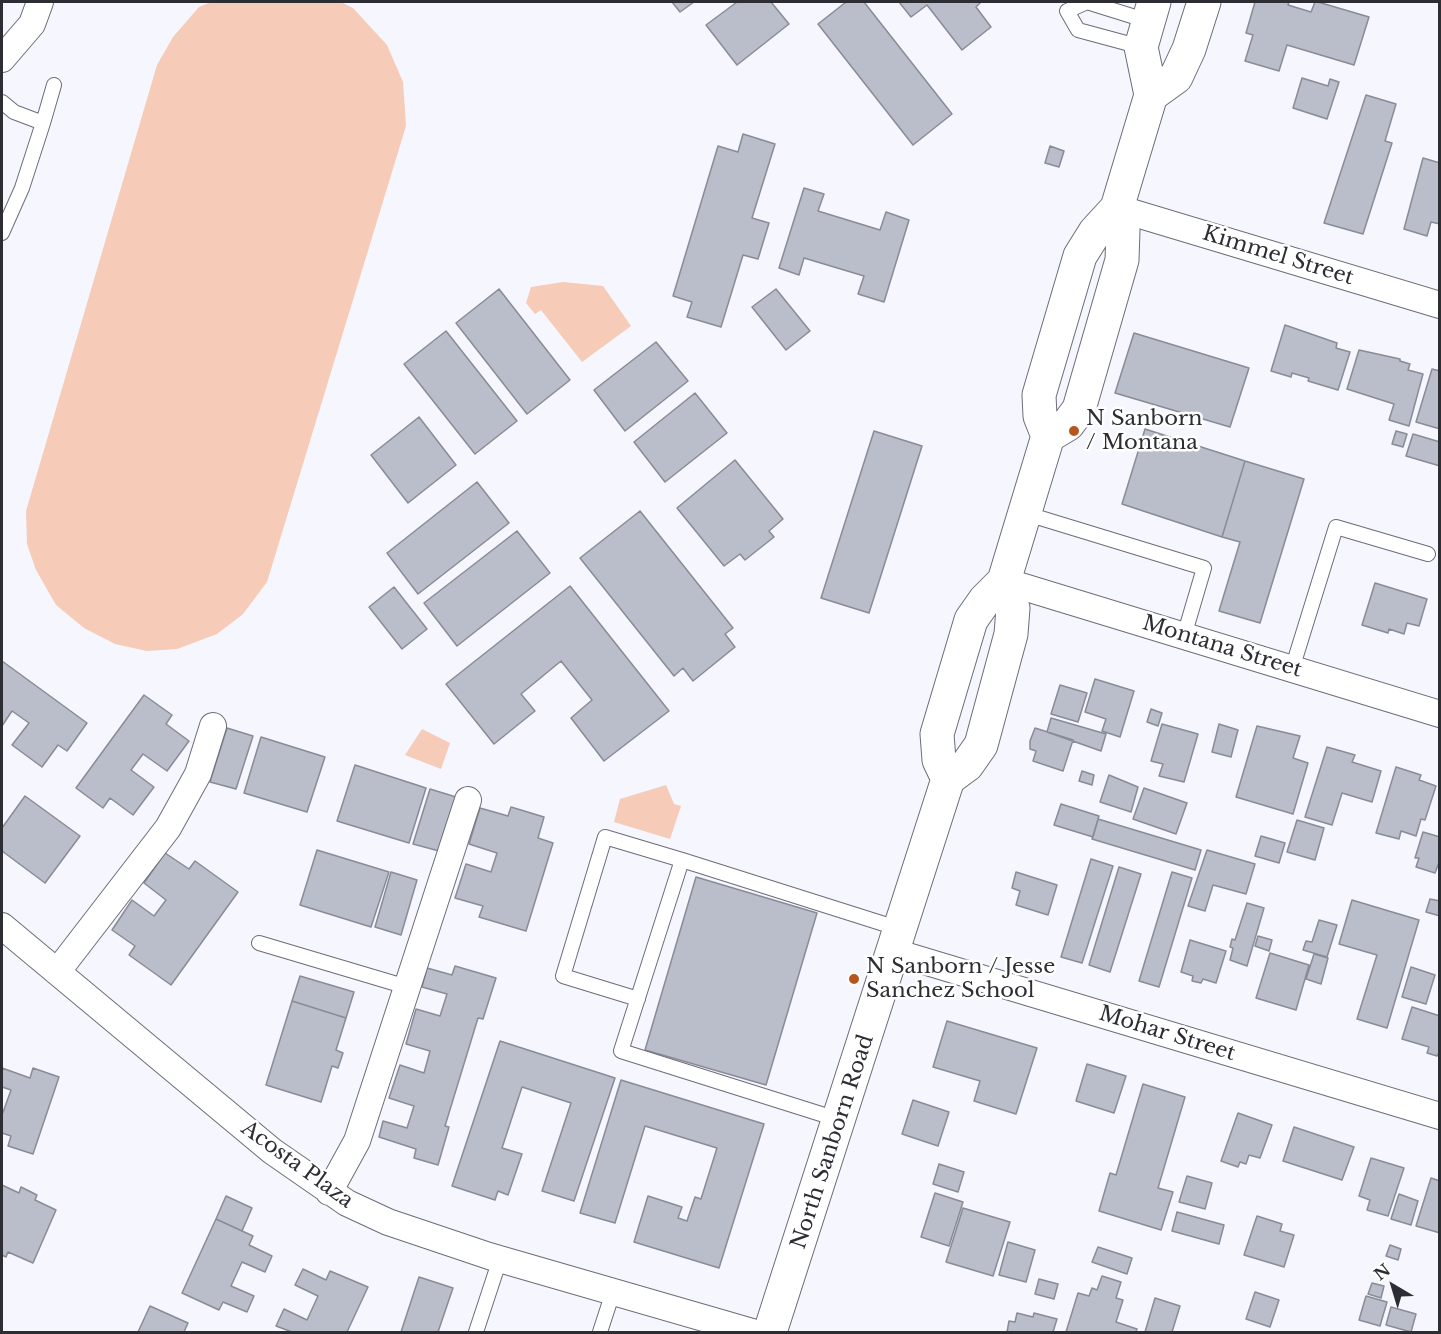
<!DOCTYPE html>
<html>
<head>
<meta charset="utf-8">
<style>
  body { margin:0 }
  #map { position:relative; width:1441px; height:1334px; overflow:hidden; background:#f5f6fe; font-family:"Libre Baskerville",serif }
  canvas { display:block }
  .frame { position:absolute; inset:0; border:3px solid #2d2e33; pointer-events:none }
  .north { position:absolute; left:1363px; top:1256px; width:60px; height:60px; -webkit-text-stroke:4px #fff; paint-order:stroke; rotate:322deg; font-size:16px; font-weight:700; line-height:24px; text-align:center; color:#2d2e33 }
  .north::after { content:''; display:block; margin:auto; width:21px; height:27px; background:#2d2e33; clip-path:polygon(50% 0,100% 100%,50% 72%,0 100%) }
</style>
</head>
<body>
<div id="map">
<canvas width="1441" height="1334"></canvas>
<div class="frame"></div>
<div class="north">N</div>
</div>
<script>
const c = document.querySelector('canvas').getContext('2d');
c.lineJoin = 'round';
function paint(path, color) { c.fillStyle = color; c.fill(path, 'evenodd'); }
const shape = rows => new Path2D(rows.map(r => 'M' + r).join(''));
function strokePath(path, color, width, dash) { c.strokeStyle = color; c.lineWidth = width; c.lineCap = dash ? 'butt' : 'round'; c.setLineDash(dash || []); c.stroke(path); }
function drawText(font, color, halo, rows, align = 'center') {
  c.font = font + ' "Libre Baskerville",serif'; c.lineWidth = 5; c.setLineDash([]); c.textBaseline = 'middle'; c.strokeStyle = halo; c.fillStyle = color; for (const [text, x, y, turn = 0] of rows) {
    c.save(); c.translate(x, y); c.rotate((+turn || 0) * Math.PI / 180); c.textAlign = isNaN(turn) ? turn : align; if (halo) c.strokeText(text, 0, 0); c.fillText(text, 0, 0); c.restore();
  }
}
const green = shape([
  [211,2,341,2,353,8,387,45,403,82,406,126,267,582,243,614,217,634,177,649,147,651,115,644,84,628,56,605,36,570,27,544,26,511,157,65,173,37,199,7],
  [563,282,603,286,631,326,582,362,541,310,535,314,526,303,531,287],
  [422,729,450,743,441,769,405,755],
  [666,785,674,804,681,806,670,839,614,822,620,799]
]);
const building = shape([
  [672,2,694,2,680,12,672,2],
  [737,2,771,2,789,24,737,65,706,25,737,2],
  [846,2,864,2,952,114,913,145,818,24,846,2],
  [899,2,981,2,976,7,991,27,962,50,927,5,911,17,899,2],
  [1255,2,1289,2,1288,5,1311,12,1315,2,1318,2,1369,17,1354,65,1287,45,1279,71,1245,61,1253,35,1246,33,1255,2],
  [1302,78,1328,86,1330,79,1339,82,1327,119,1293,108,1302,78],
  [1366,95,1396,104,1385,141,1392,143,1363,234,1324,223,1366,95],
  [743,134,775,144,752,218,769,223,758,259,743,255,721,327,687,317,692,302,673,296,718,146,738,152,743,134],
  [1050,146,1064,151,1059,167,1045,163,1050,146],
  [1423,158,1440,163,1440,224,1431,222,1427,236,1404,229,1423,158],
  [804,188,824,194,818,211,880,230,886,212,909,220,884,302,858,294,864,276,804,258,799,275,779,268,804,188],
  [499,289,570,380,527,414,456,323,499,289],
  [776,289,810,331,786,350,752,307,776,289],
  [1285,325,1337,343,1336,348,1350,352,1338,390,1308,381,1309,378,1292,373,1291,377,1271,371,1285,325],
  [446,331,517,421,475,454,404,364,446,331],
  [1134,333,1249,368,1230,427,1115,393,1134,333],
  [656,342,688,381,625,431,594,390,656,342],
  [1359,350,1400,359,1400,361,1410,364,1408,370,1423,374,1409,426,1389,420,1394,404,1347,389,1359,350],
  [1432,369,1440,371,1440,429,1416,422,1432,369],
  [695,393,727,433,665,482,634,442,695,393],
  [419,417,456,465,408,503,371,455,419,417],
  [1145,429,1245,461,1222,537,1122,504,1145,429],
  [874,431,922,446,869,613,821,598,874,431],
  [1396,431,1407,434,1403,447,1392,444,1396,431],
  [1413,434,1440,442,1440,466,1406,456,1413,434],
  [735,460,783,519,769,531,774,537,745,560,740,554,724,566,677,508,735,460],
  [1245,461,1304,479,1260,623,1219,611,1240,542,1222,537,1245,461],
  [477,482,509,523,418,594,387,553,477,482],
  [640,511,733,628,725,634,735,647,693,681,683,668,674,676,580,558,640,511],
  [517,531,550,573,457,646,424,603,517,531],
  [1375,583,1427,599,1419,626,1407,623,1404,634,1389,629,1388,633,1362,625,1375,583],
  [570,586,669,711,604,761,571,718,592,700,561,661,521,694,535,711,494,744,446,684,570,586],
  [394,587,427,629,402,649,369,607,394,587],
  [2,661,87,723,67,751,58,745,42,767,12,745,29,723,12,711,2,726,2,661],
  [1095,679,1134,691,1120,737,1102,731,1106,719,1085,712,1095,679],
  [1060,685,1087,693,1078,722,1051,714,1060,685],
  [144,695,172,715,166,724,189,741,167,771,143,754,131,770,154,787,133,815,110,798,103,808,76,788,144,695],
  [1151,709,1162,713,1158,726,1147,722,1151,709],
  [1051,718,1106,734,1101,751,1047,732,1051,718],
  [1162,724,1198,734,1184,782,1159,776,1163,764,1151,761,1162,724],
  [1219,724,1238,730,1231,757,1212,752,1219,724],
  [1257,726,1300,736,1293,758,1308,763,1293,814,1236,797,1257,726],
  [227,728,253,736,236,789,210,782,227,728],
  [1035,728,1073,740,1063,771,1033,761,1036,751,1030,749,1030,741,1035,728],
  [261,737,325,757,307,812,244,793,261,737],
  [1327,747,1355,755,1352,762,1381,771,1372,802,1342,793,1332,825,1305,817,1327,747],
  [355,765,426,788,409,843,337,821,355,765],
  [1396,767,1421,775,1419,780,1436,786,1425,820,1421,819,1416,836,1401,831,1399,839,1376,833,1396,767],
  [1082,771,1094,775,1092,785,1079,781,1082,771],
  [1109,775,1138,787,1131,812,1100,802,1109,775],
  [1144,788,1187,803,1176,834,1133,819,1144,788],
  [430,789,456,797,439,851,413,844,430,789],
  [25,796,80,836,45,883,2,851,2,828,25,796],
  [1061,804,1099,816,1093,837,1054,825,1061,804],
  [511,807,544,817,538,838,553,843,526,931,479,917,483,906,455,898,466,864,491,872,497,853,469,844,480,808,508,816,511,807],
  [1098,819,1201,850,1195,870,1092,839,1098,819],
  [1297,820,1324,828,1315,860,1287,852,1297,820],
  [1423,832,1440,837,1440,860,1435,873,1416,867,1419,858,1415,858,1423,832],
  [1261,836,1285,843,1279,863,1255,856,1261,836],
  [317,850,389,872,371,927,300,905,317,850],
  [1207,850,1255,864,1246,894,1213,885,1205,911,1188,906,1207,850],
  [165,853,189,869,195,861,238,892,171,985,129,955,135,946,112,930,132,900,154,916,166,900,144,883,165,853],
  [1091,859,1113,866,1082,963,1061,957,1091,859],
  [1119,867,1141,874,1110,972,1089,965,1119,867],
  [391,872,417,880,401,935,375,927,391,872],
  [1016,872,1057,885,1048,915,1016,905,1020,891,1012,888,1016,872],
  [1172,872,1192,878,1159,987,1139,981,1172,872],
  [696,877,817,913,766,1085,645,1050,696,877],
  [1430,899,1440,901,1440,916,1426,912,1430,899],
  [1352,900,1419,920,1387,1028,1357,1019,1377,955,1339,944,1352,900],
  [1247,903,1264,908,1247,966,1230,960,1233,948,1230,947,1232,939,1235,940,1247,903],
  [1319,920,1337,925,1327,957,1303,950,1306,941,1312,942,1319,920],
  [1258,936,1272,940,1269,951,1255,946,1258,936],
  [1190,940,1226,951,1216,983,1203,979,1201,983,1192,981,1193,976,1181,972,1190,940],
  [1270,953,1309,965,1296,1010,1256,998,1270,953],
  [1314,954,1328,958,1321,984,1306,979,1314,954],
  [455,966,496,978,483,1019,478,1018,445,1126,449,1127,438,1165,414,1158,416,1149,379,1137,383,1121,407,1128,414,1106,389,1098,400,1065,424,1073,430,1051,406,1044,416,1009,440,1016,447,994,422,987,427,968,452,975,455,966],
  [1411,967,1435,975,1426,1004,1402,997,1411,967],
  [300,976,354,992,346,1018,292,1001,300,976],
  [292,1001,346,1018,336,1050,343,1053,338,1068,332,1066,321,1102,266,1085,292,1001],
  [1412,1007,1440,1016,1440,1051,1437,1056,1427,1053,1429,1047,1402,1039,1412,1007],
  [947,1021,1037,1048,1016,1114,974,1101,980,1081,933,1067,947,1021],
  [500,1041,615,1078,574,1201,542,1191,571,1103,522,1087,502,1148,522,1154,508,1195,498,1191,495,1200,452,1186,500,1041],
  [1087,1064,1126,1076,1114,1113,1076,1101,1087,1064],
  [2,1068,30,1078,33,1068,59,1077,33,1154,8,1146,11,1136,2,1133,2,1115,11,1090,2,1087,2,1068],
  [621,1080,764,1124,719,1268,634,1242,648,1196,682,1207,678,1218,687,1221,695,1197,701,1199,717,1148,645,1126,615,1223,580,1213,621,1080],
  [1143,1084,1185,1097,1158,1188,1173,1192,1161,1230,1099,1211,1110,1173,1116,1175,1143,1084],
  [913,1100,949,1112,938,1146,902,1134,913,1100],
  [1238,1113,1272,1125,1260,1158,1249,1155,1246,1164,1240,1162,1238,1167,1221,1161,1238,1113],
  [1294,1127,1354,1147,1342,1180,1283,1161,1294,1127],
  [1371,1158,1404,1168,1388,1216,1367,1210,1370,1200,1359,1196,1371,1158],
  [939,1164,964,1172,958,1192,933,1184,939,1164],
  [1187,1176,1212,1183,1205,1209,1179,1202,1187,1176],
  [1431,1178,1440,1181,1440,1233,1416,1226,1431,1178],
  [2,1185,19,1193,21,1187,37,1195,35,1200,56,1210,33,1263,8,1252,6,1257,2,1255,2,1185],
  [935,1193,963,1202,949,1246,921,1237,935,1193],
  [1399,1194,1418,1201,1411,1225,1391,1219,1399,1194],
  [226,1196,252,1208,242,1231,216,1219,226,1196],
  [963,1208,1010,1222,993,1276,946,1262,963,1208],
  [1177,1212,1224,1225,1219,1244,1172,1231,1177,1212],
  [1257,1216,1282,1224,1280,1231,1294,1235,1284,1267,1244,1255,1257,1216],
  [216,1219,253,1236,249,1245,272,1256,265,1272,242,1262,231,1286,254,1296,247,1312,223,1302,219,1310,182,1293,216,1219],
  [1008,1242,1035,1250,1026,1282,999,1275,1008,1242],
  [1390,1245,1401,1249,1398,1260,1386,1256,1390,1245],
  [1098,1247,1132,1258,1127,1274,1092,1262,1098,1247],
  [303,1269,326,1280,330,1271,368,1287,347,1332,292,1332,276,1326,284,1309,307,1320,318,1296,295,1285,303,1269],
  [1102,1276,1121,1282,1116,1298,1123,1300,1116,1322,1137,1329,1136,1332,1066,1332,1078,1293,1089,1296,1092,1288,1097,1290,1102,1276],
  [419,1277,453,1288,438,1332,401,1332,419,1277],
  [1039,1279,1058,1284,1054,1299,1035,1294,1039,1279],
  [1372,1283,1384,1286,1381,1298,1368,1294,1372,1283],
  [1255,1292,1279,1300,1270,1327,1246,1319,1255,1292],
  [1366,1296,1387,1302,1380,1326,1359,1320,1366,1296],
  [1155,1298,1180,1306,1172,1332,1175,1332,1145,1332,1155,1298],
  [150,1306,188,1323,184,1332,138,1332,150,1306],
  [1391,1307,1416,1314,1411,1332,1386,1325,1391,1307],
  [1017,1313,1033,1317,1034,1313,1057,1319,1053,1332,1007,1332,1009,1321,1015,1322,1017,1313]
]);
const lane = shape([
  [1141,47,1078,30,1067,11,1087,2,1148,21],
  [2,102,14,112,43,123,22,188,2,233],
  [43,123,54,85],
  [1024,513,1204,568,1184,636],
  [1292,669,1336,527,1428,554],
  [259,943,407,987],
  [638,999,563,976,605,837,682,860],
  [840,1120,621,1051,682,860,900,929],
  [476,1332,500,1259],
  [600,1332,613,1292]
]);
const street = shape([
  [2,59,32,24,40,2],
  [1117,208,1440,305],
  [1004,581,1440,714],
  [2,926,272,1151,347,1203,388,1222,489,1256,752,1332],
  [894,952,1440,1116],
  [57,972,168,828,198,774,213,726],
  [329,1192,357,1141,468,800]
]);
const secondary = shape([
  [1151,95,1176,77,1189,49,1204,2],
  [1048,436,1068,424,1079,409,1122,260,1123,230,1117,208],
  [948,779,939,760,937,734,971,620,985,600,1004,581,1048,436,1040,416,1039,395,1080,256,1095,232,1117,208,1151,95,1141,47,1154,2],
  [770,1332,948,779,967,765,981,745,1011,634,1013,608,1004,581]
]);
const markers = [
  [1074,431,6,"#b8551d"],
  [854,979,6,"#b8551d"]
];
const streetNames = [
  ["Kimmel Street",1278,256,17],
  ["Montana Street",1222,647,17],
  ["Mohar Street",1167,1034,17],
  ["North Sanborn Road",833,1142,-72],
  ["Acosta Plaza",297,1165,36]
];
const poiNames = [
  ["N Sanborn",1086,419],
  ["/ Montana",1086,443],
  ["N Sanborn / Jesse",866,967],
  ["Sanchez School",866,991]
];
paint(green, '#f6cbb7');
paint(building, '#babdca');
strokePath(building, '#898b97', 1.5);
strokePath(lane, '#6b6d78', 16);
strokePath(street, '#6b6d78', 28);
strokePath(secondary, '#6b6d78', 35);
strokePath(lane, '#fff', 14);
strokePath(street, '#fff', 26);
strokePath(secondary, '#fff', 33);
for (const [x, y, r, color] of markers) { const dot = new Path2D(); dot.arc(x, y, r, 0, 2 * Math.PI); c.fillStyle = color; c.fill(dot); strokePath(dot, '#fff', 2); }
drawText('21px', '#2d2e33', '#fff', streetNames);
drawText('21px', '#2d2e33', '#fff', poiNames, 'left');
</script>
</body>
</html>
